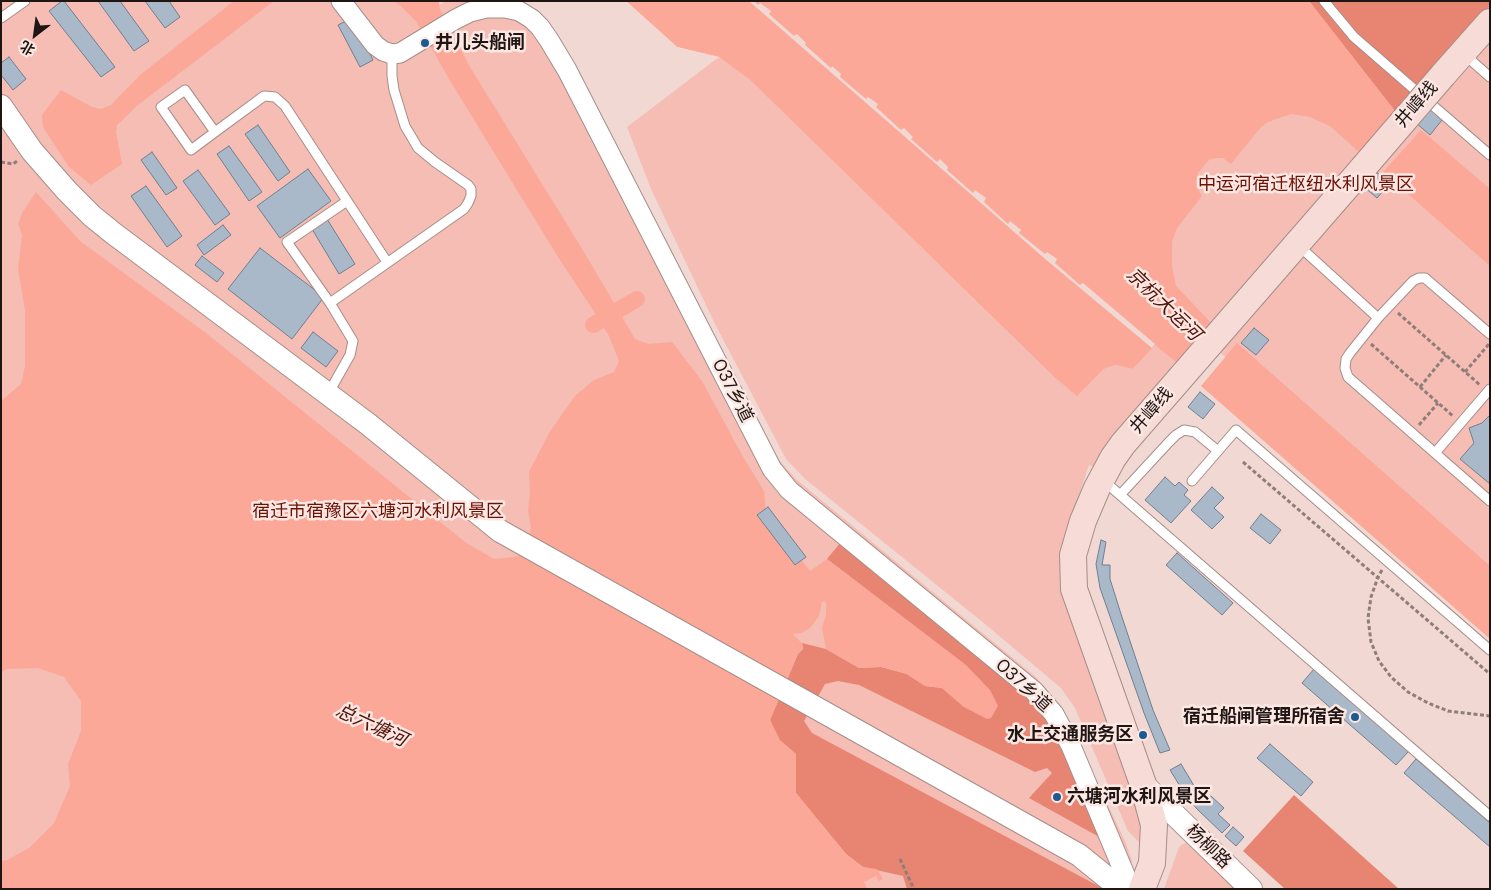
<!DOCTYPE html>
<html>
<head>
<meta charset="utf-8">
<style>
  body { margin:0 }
  #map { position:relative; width:1491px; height:890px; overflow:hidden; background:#f2d8d3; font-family:"DM Sans","Noto Sans SC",sans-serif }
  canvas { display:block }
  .frame { position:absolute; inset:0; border:2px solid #1f1614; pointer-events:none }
  .north { position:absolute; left:10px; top:10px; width:50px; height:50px; -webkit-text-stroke:4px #fce7e2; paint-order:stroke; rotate:210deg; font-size:14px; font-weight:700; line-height:20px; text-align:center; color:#1f1614 }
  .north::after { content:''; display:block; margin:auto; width:18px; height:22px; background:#1f1614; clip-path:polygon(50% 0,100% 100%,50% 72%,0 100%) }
</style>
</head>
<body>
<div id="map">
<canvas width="1491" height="890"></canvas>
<div class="frame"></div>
<div class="north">北</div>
</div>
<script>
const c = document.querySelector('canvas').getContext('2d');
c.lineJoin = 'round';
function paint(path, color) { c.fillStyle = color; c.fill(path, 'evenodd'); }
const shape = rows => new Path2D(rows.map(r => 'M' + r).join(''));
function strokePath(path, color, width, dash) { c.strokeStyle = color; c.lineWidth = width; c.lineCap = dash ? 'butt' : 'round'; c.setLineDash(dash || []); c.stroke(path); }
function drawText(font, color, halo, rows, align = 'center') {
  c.font = font + ' "DM Sans","Noto Sans SC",sans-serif'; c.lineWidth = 5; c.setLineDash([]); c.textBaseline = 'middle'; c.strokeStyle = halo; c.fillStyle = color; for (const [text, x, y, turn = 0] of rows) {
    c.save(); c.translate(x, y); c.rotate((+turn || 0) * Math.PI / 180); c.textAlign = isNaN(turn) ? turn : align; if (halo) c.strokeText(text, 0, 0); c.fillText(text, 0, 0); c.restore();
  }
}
const green = shape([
  [1,1,396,1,416,20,446,1,513,1,520,4,771,451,797,480,1037,678,1062,708,1126,843,1132,861,1126,889,1,889],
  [822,1,1490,1,1490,591],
  [719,57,750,80,1053,376,1077,395,1104,369,1115,365,1133,369,1155,344,1181,366,1095,468,1089,465,1076,504,1069,539,1135,787,1144,837,1139,842,1128,831,1075,708,1061,688,985,624,804,478,786,459,715,324,651,189,627,127],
  [1186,842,1194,844,1242,889,1164,889,1179,847]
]);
const forest = shape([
  [1309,1,1490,1,1490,6,1395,111],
  [841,542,1037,705,1075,771,1101,838,1029,798,1052,773,1047,768,1035,772,859,685,838,681,825,684,804,721,812,733,1104,889,907,889,903,876,863,867,846,854,796,793,796,754,779,740,770,720,798,654,803,649,802,643,826,649,859,668,881,667,907,674,925,686,942,688,964,707,967,666,827,559],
  [1294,795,1399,889,1285,889,1243,851]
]);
const water = shape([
  [234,1,274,1,138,105,117,125,116,132,122,164,91,185,69,167,43,127,42,115,61,90,92,107,101,109,111,105,140,75],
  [395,1,439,1,440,10,470,67,584,252,635,339,648,344,672,342,702,381,742,455,764,491,766,514,810,571,827,559,967,666,990,690,998,706,991,718,987,719,964,707,942,688,925,686,907,674,881,667,859,668,826,649,822,628,826,615,826,605,825,601,822,602,819,616,810,628,801,633,793,634,793,635,802,643,803,648,798,654,770,720,780,740,796,754,796,793,846,854,863,867,877,869,883,879,879,881,876,876,864,882,867,889,1,889,1,861,7,860,29,848,54,823,70,786,68,764,81,731,81,701,64,677,38,668,7,669,1,672,1,401,21,384,25,366,25,310,18,269,22,235,18,224,22,213,36,192,80,241,206,333,465,542,494,559,514,557,524,553,531,528,528,510,530,493,529,472,549,433,575,396,594,380,614,372,619,361,609,336,595,313,558,257,449,79,416,21],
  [626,1,1309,1,1395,111,1359,152,1330,126,1310,117,1291,114,1268,122,1261,127,1231,164,1223,158,1215,158,1209,160,1198,173,1196,180,1196,186,1202,196,1177,228,1172,242,1172,267,1176,286,1216,328,1181,366,1155,345,1133,369,1115,365,1104,369,1077,396,1053,376,750,80,719,57,677,47],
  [1421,130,1490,189,1490,266,1383,172],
  [1237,343,1490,566,1490,639,1201,386]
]);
const pier = shape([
  [624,1,626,1,677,47,719,57,717,59,676,49],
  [749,1,754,1,758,5,760,3,771,11,769,14,794,36,797,34,806,43,805,45,831,68,832,66,841,74,840,77,866,99,868,97,878,104,876,107,901,130,904,128,913,137,911,139,937,162,940,159,948,167,947,170,973,193,975,190,986,198,984,202,1008,224,1010,221,1021,230,1019,233,1045,254,1047,252,1057,259,1055,263,1080,285,1083,283,1155,344,1152,348,1044,258]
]);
const canal = shape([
  [593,325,637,299]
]);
const building = shape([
  [62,1,64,1,115,67,101,77,49,11,62,1],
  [98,1,120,1,149,41,134,51,98,1],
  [145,1,169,1,180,17,165,28,145,1],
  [352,18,373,60,360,67,338,25,352,18],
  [9,57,26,79,13,90,1,75,1,63,9,57],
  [1428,107,1442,120,1430,135,1415,122,1428,107],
  [258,125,290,172,278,181,245,134,258,125],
  [229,146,262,192,249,201,217,154,229,146],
  [152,152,177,188,166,195,141,160,152,152],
  [308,169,331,201,280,238,257,206,308,169],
  [198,170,230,214,215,225,183,181,198,170],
  [1375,171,1390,183,1377,198,1363,186,1375,171],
  [146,186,182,236,167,247,131,196,146,186],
  [327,219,355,264,339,274,312,229,327,219],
  [223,225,231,235,204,255,197,245,223,225],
  [260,248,324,297,292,339,228,289,260,248],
  [202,256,224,273,217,282,195,265,202,256],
  [1254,328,1269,340,1256,355,1241,343,1254,328],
  [313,332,338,351,326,367,301,348,313,332],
  [1200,392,1215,404,1203,419,1188,407,1200,392],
  [1490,415,1490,484,1460,459,1474,443,1469,428,1482,423,1490,415],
  [1165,477,1175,486,1179,482,1188,490,1184,495,1191,501,1171,523,1145,500,1165,477],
  [1212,487,1224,498,1214,508,1224,517,1212,529,1191,510,1212,487],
  [768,507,806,557,795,565,757,515,768,507],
  [1261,514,1281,530,1270,544,1250,528,1261,514],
  [1101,540,1106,542,1102,565,1110,565,1110,579,1121,614,1153,710,1170,750,1160,753,1144,713,1100,588,1096,564,1101,540],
  [1177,553,1233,603,1222,615,1166,565,1177,553],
  [1314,669,1409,751,1396,765,1302,683,1314,669],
  [1270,744,1313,782,1301,796,1257,758,1270,744],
  [1416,759,1490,823,1490,847,1404,773,1416,759],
  [1181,764,1193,784,1205,800,1211,796,1224,808,1218,814,1230,825,1222,833,1197,809,1186,796,1170,770,1181,764],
  [1233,827,1244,837,1236,846,1225,836,1233,827]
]);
const path = shape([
  [1,162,13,164,17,161],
  [1398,313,1480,385],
  [1371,344,1453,416],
  [1465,372,1489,344],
  [1420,387,1446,355],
  [1419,425,1438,403],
  [1243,462,1490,674],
  [1382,570,1378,577,1371,597,1368,618,1371,642,1379,661,1391,677,1408,692,1428,703,1448,711,1490,716],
  [900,859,914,889]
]);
const service = shape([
  [1324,1,1354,37,1490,155],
  [1,18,25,1],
  [1465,55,1490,77],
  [215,132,185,90,161,107,191,150,215,132,264,96,275,97,285,106,387,262],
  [1299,246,1378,318],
  [330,303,287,242,347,201],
  [1490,334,1425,278,1419,278,1413,281,1378,318,1350,353,1346,359,1345,368,1348,377,1490,501],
  [328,394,350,355,353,341,330,303,464,209,468,203,471,196,471,189,468,185,435,162,418,148,405,126,394,90,392,76,392,54],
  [1435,453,1490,389],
  [1104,481,1490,816],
  [1192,481,1236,430,1490,650],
  [1120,495,1169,442,1176,435,1184,430,1195,432,1218,451]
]);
const minor = shape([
  [341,1,375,45,383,51,392,54,400,53,456,19,470,12,486,8,505,8,519,11,532,19,540,27,549,40,567,70,772,469,789,490,1034,691,1054,714,1071,746,1131,889]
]);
const tertiary = shape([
  [1,106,32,151,67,191,92,216,113,233,368,424,500,531,1079,855,1121,889],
  [1143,784,1251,889]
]);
const secondary = shape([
  [1443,75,1490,22],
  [1142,889,1152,863,1154,825,1143,784,1074,589,1073,555,1083,521,1097,488,1113,458,1123,444,1363,168]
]);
const secondaryBridge = shape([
  [1363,168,1443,75]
]);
const markers = [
  [425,43,5,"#1b5b91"],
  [1355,717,5,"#1b5b91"],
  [1143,735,5,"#1b5b91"],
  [1057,797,5,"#1b5b91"]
];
const poiNames = [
  ["井儿头船闸",435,43],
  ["宿迁船闸管理所宿舍",1345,717,"right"],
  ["水上交通服务区",1133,735,"right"],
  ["六塘河水利风景区",1067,797]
];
const streetNames = [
  ["井嶂线",1417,105,-49],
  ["037乡道",732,391,63],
  ["井嶂线",1152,411,-49],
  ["037乡道",1023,686,43],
  ["杨柳路",1208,847,44]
];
const parkNames = [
  ["中运河宿迁枢纽水利风景区",1306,185],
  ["宿迁市宿豫区六塘河水利风景区",378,512]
];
const waterNames = [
  ["京杭大运河",1163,305,44],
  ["总六塘河",371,726,25]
];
paint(green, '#f5bdb3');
paint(forest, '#e88472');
paint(water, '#fba899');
paint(pier, '#f2d8d3');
strokePath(canal, '#fba899', 16);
paint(building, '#a9b9ca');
strokePath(building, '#707f8f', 1);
strokePath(service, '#a68e89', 11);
strokePath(minor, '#a68e89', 21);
strokePath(tertiary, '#a68e89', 24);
strokePath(secondary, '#a68e89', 28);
strokePath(path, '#8f7d7a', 3, [4, 2.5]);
strokePath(service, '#fff', 9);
strokePath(minor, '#fff', 19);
strokePath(tertiary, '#fff', 22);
strokePath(secondary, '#f6dbd6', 26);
strokePath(secondaryBridge, '#a68e89', 28, []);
strokePath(secondaryBridge, '#f6dbd6', 26);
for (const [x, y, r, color] of markers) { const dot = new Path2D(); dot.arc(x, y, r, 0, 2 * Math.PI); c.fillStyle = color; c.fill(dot); strokePath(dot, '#fce7e2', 2); }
drawText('bold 18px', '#1f1614', '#fce7e2', poiNames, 'left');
drawText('18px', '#1f1614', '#fce7e2', streetNames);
drawText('18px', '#6b1206', '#fce7e2', parkNames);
drawText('italic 19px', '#52140c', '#fce7e2', waterNames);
</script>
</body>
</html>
